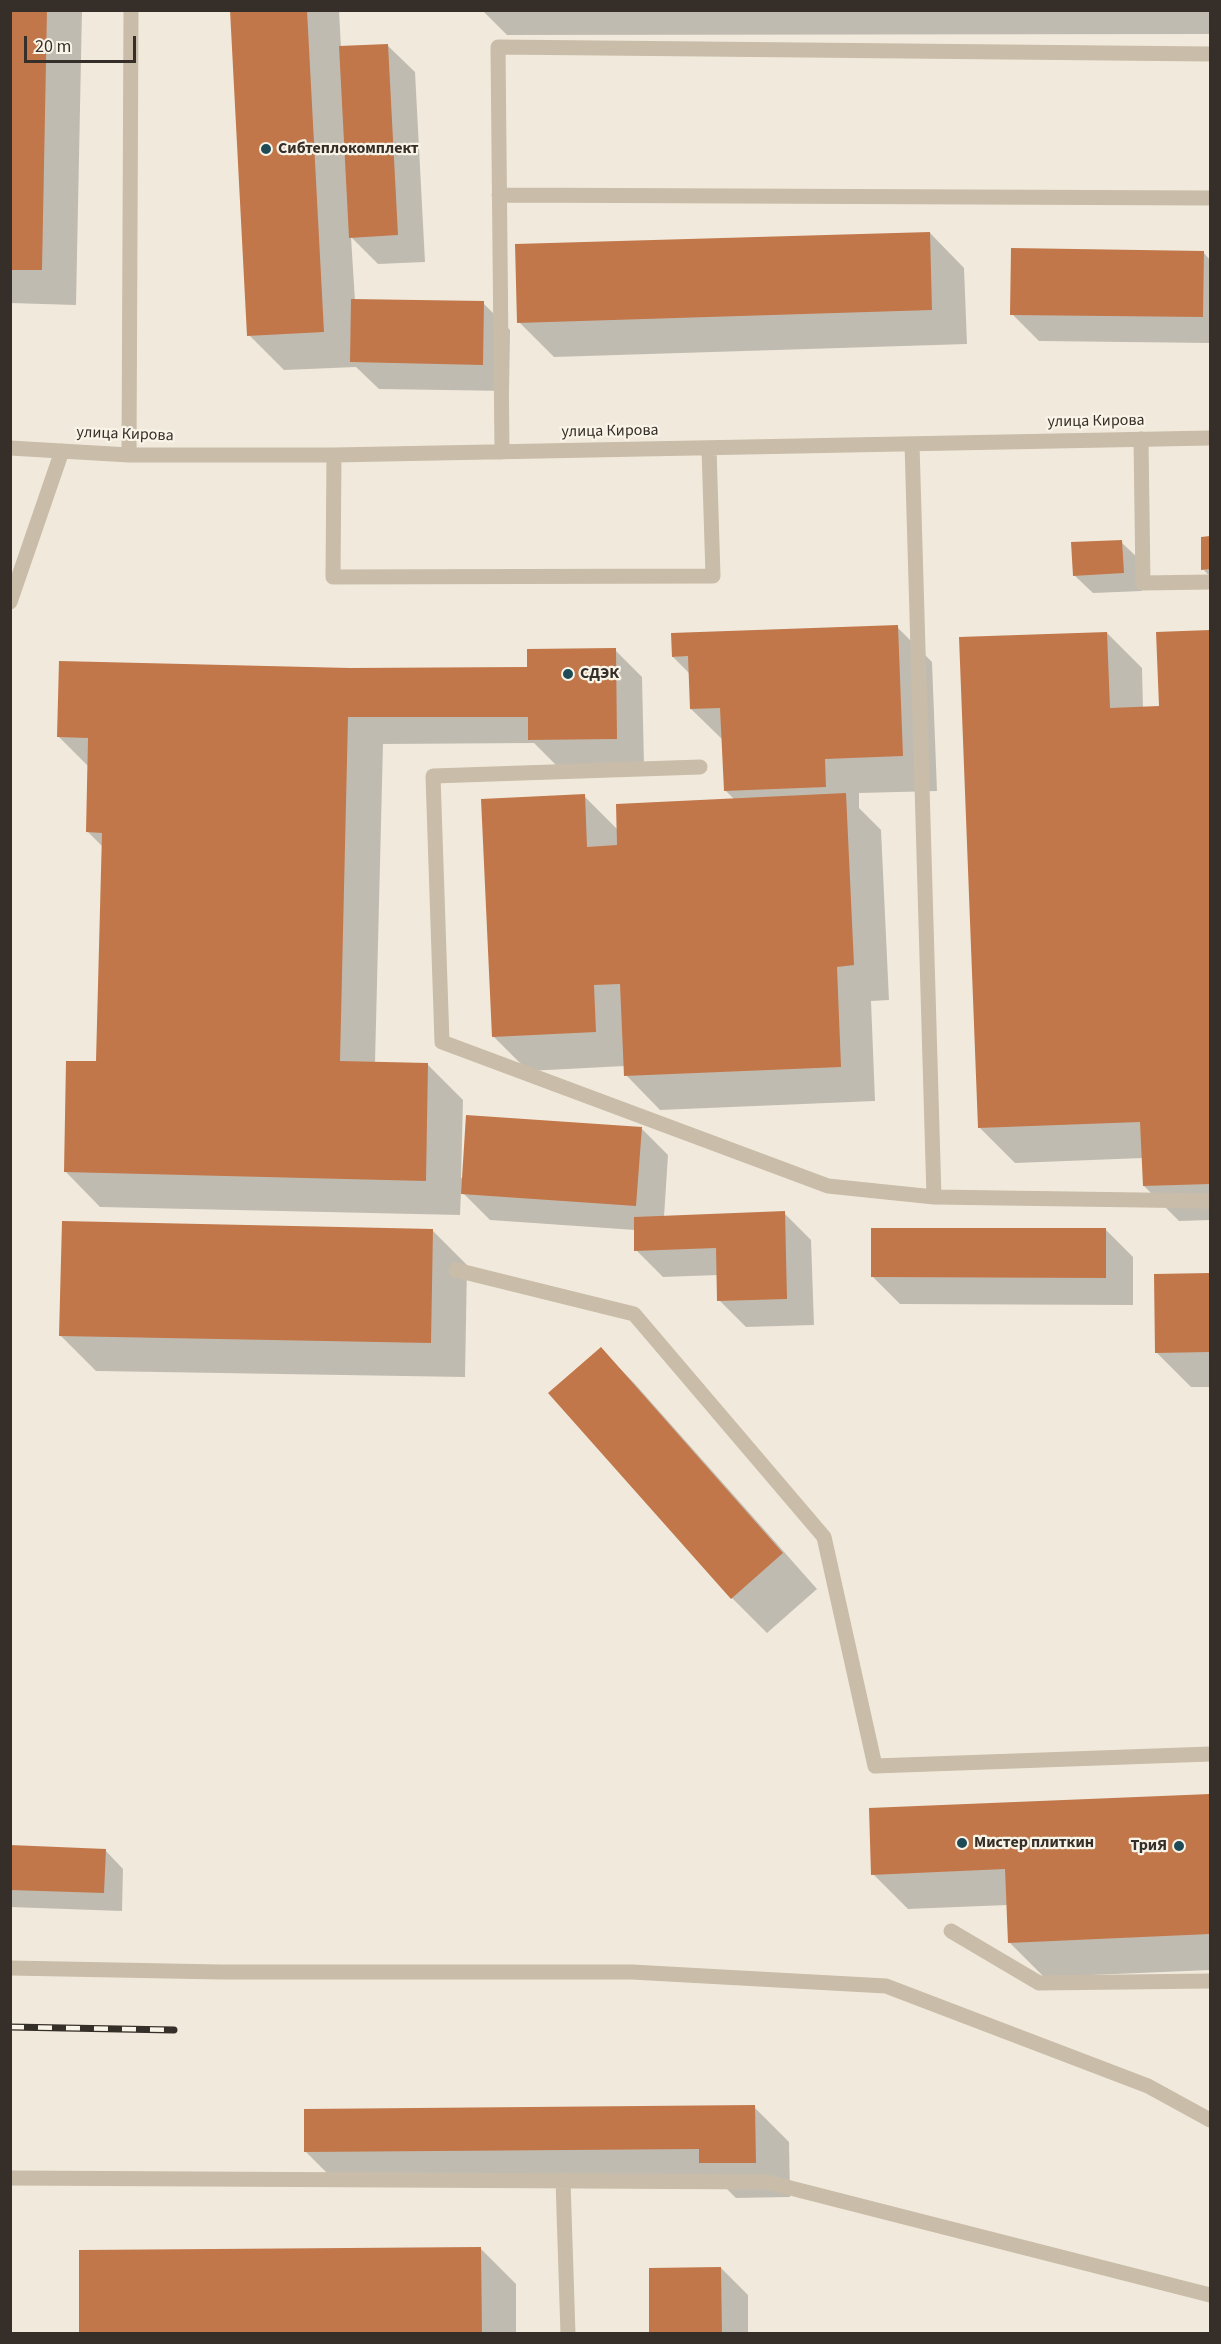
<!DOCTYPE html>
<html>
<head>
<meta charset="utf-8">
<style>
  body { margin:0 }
  #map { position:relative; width:1221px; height:2344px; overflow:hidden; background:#f1eadc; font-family:"Source Sans 3",sans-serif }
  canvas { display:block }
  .frame { position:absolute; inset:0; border:12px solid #362e28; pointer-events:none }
  .scale { position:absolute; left:24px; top:36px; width:112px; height:27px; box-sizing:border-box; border:3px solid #362e28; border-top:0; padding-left:8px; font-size:18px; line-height:21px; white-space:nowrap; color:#362e28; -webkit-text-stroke:4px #f9f4e8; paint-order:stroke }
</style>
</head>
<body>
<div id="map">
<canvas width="1221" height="2344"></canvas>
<div class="frame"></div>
<div class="scale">20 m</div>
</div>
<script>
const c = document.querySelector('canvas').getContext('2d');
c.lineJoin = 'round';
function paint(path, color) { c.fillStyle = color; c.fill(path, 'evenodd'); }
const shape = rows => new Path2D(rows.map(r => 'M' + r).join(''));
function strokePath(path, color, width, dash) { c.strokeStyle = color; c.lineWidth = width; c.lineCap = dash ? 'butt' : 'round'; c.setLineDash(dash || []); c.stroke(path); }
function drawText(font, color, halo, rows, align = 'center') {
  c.font = font + ' "Source Sans 3",sans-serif'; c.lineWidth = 4.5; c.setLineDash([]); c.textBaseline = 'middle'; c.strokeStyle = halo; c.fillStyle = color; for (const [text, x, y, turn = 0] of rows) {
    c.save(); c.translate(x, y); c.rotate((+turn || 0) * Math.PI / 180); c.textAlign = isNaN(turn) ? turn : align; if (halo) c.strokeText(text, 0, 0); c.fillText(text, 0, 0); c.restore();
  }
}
const shadow = shape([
  [10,10,82,10,76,305,10,303],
  [231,10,339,10,341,48,387,45,415,72,425,262,378,264,351,237,355,301,483,303,510,330,509,391,379,389,356,367,284,370,249,335],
  [482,10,1209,10,1209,34,507,35],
  [930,233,964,268,967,344,554,357,519,322],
  [1203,252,1210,260,1210,343,1039,341,1012,314],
  [1203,538,1210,538,1210,577,1203,569],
  [1121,542,1140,560,1142,591,1093,593,1074,575],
  [897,627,932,662,937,791,859,793,859,808,881,830,889,1000,871,1001,875,1101,660,1110,626,1075,625,1066,528,1071,493,1036,584,796,618,830,735,800,725,790,723,740,691,709,690,674,673,657],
  [1210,632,1210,1220,1179,1221,1144,1186,1143,1158,1015,1163,980,1128,1107,633,1142,668,1143,708,1161,708,1158,634],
  [615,650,642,677,644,765,557,766,534,743,383,744,375,1063,428,1065,463,1100,461,1178,641,1128,668,1155,664,1217,784,1213,811,1240,814,1325,746,1327,719,1300,718,1275,663,1277,636,1250,635,1230,490,1220,461,1191,460,1215,100,1207,66,1172,98,1063,103,847,87,831,89,767,59,737,350,670,529,669],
  [432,1230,467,1265,465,1377,96,1371,61,1336],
  [1106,1230,1133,1257,1133,1305,900,1304,873,1277],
  [1156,1275,1210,1275,1210,1387,1191,1387,1156,1352],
  [601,1349,635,1384,817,1589,767,1633,732,1598],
  [1210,1796,1210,1970,1044,1977,1009,1942,1008,1905,908,1909,873,1874,870,1809],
  [10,1847,105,1850,123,1869,122,1911,10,1907],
  [754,2107,789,2142,790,2197,736,2198,721,2183,341,2187,306,2152],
  [481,2249,516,2284,516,2334,81,2334],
  [721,2268,748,2295,748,2334,651,2334]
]);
const building = shape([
  [10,10,47,10,42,270,10,270],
  [230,10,307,10,324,332,247,336],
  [388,44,398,235,349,238,339,46],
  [930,232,932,310,517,323,515,244],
  [1011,248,1204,251,1203,317,1010,315],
  [351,299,484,301,483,365,350,362],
  [1210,536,1210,569,1201,570,1201,537],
  [1122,540,1124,573,1073,576,1071,542],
  [898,625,903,756,825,759,826,787,724,791,720,708,690,709,688,656,672,657,671,633],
  [1210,630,1210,1184,1143,1186,1140,1122,978,1128,959,637,1107,632,1110,708,1159,706,1156,632],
  [616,648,617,739,528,740,528,717,348,717,340,1061,428,1063,426,1181,64,1172,66,1061,96,1061,102,833,86,832,88,738,57,737,59,661,350,668,527,667,527,649],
  [846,793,854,965,837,967,841,1067,624,1076,620,984,594,985,596,1032,492,1037,481,799,585,794,587,847,617,845,616,804],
  [466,1115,642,1127,636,1206,461,1194],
  [785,1211,787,1299,717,1301,716,1248,634,1251,634,1217],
  [62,1221,433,1229,431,1343,59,1336],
  [871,1228,1106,1228,1106,1278,871,1277],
  [1210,1273,1210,1352,1155,1353,1154,1274],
  [601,1347,783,1553,731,1599,548,1393],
  [1210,1794,1210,1934,1008,1943,1005,1869,871,1875,869,1808],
  [10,1845,106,1849,104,1893,10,1890],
  [755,2105,756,2163,699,2163,699,2149,304,2152,304,2109],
  [481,2247,482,2334,79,2334,79,2250],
  [721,2267,722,2334,649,2334,649,2268]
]);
const minor = shape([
  [499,195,1210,198],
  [1141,439,1143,583,1210,582],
  [912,444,934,1197],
  [10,448,129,455,334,455,1210,438],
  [502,452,498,47,1210,54],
  [129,455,131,10],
  [334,455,333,577,713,576,709,448],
  [10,602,62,451],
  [700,767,433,776,442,1042,828,1186,934,1197,1210,1201],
  [456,1270,634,1314,824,1537,875,1766,1210,1754],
  [951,1931,1039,1983,1210,1981],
  [10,1968,221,1972,632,1972,886,1986,1148,2086,1210,2120],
  [10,2178,767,2182,1210,2295],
  [563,2180,568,2334]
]);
const rail = shape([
  [10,2027,174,2030]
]);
const markers = [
  [266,149,6,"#1f4b56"],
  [568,674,6,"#1f4b56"],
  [962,1843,6,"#1f4b56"],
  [1179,1846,6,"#1f4b56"]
];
const poiNames = [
  ["Сибтеплокомплект",278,149],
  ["СДЭК",580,674],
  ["Мистер плиткин",974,1843],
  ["ТриЯ",1167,1846,"right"]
];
const streetNames = [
  ["улица Кирова",1096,422,-1],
  ["улица Кирова",610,432,-1],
  ["улица Кирова",125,435,2]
];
paint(shadow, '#0003');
paint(building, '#c1774a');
strokePath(minor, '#c9bca8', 15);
strokePath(rail, '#362e28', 7);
strokePath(rail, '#f9f4e8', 4.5, [14]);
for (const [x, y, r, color] of markers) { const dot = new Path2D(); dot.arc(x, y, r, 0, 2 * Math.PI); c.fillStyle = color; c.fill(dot); strokePath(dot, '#f9f4e8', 2); }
drawText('bold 16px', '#362e28', '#f9f4e8', poiNames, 'left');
drawText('16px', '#362e28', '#f9f4e8', streetNames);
</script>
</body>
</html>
